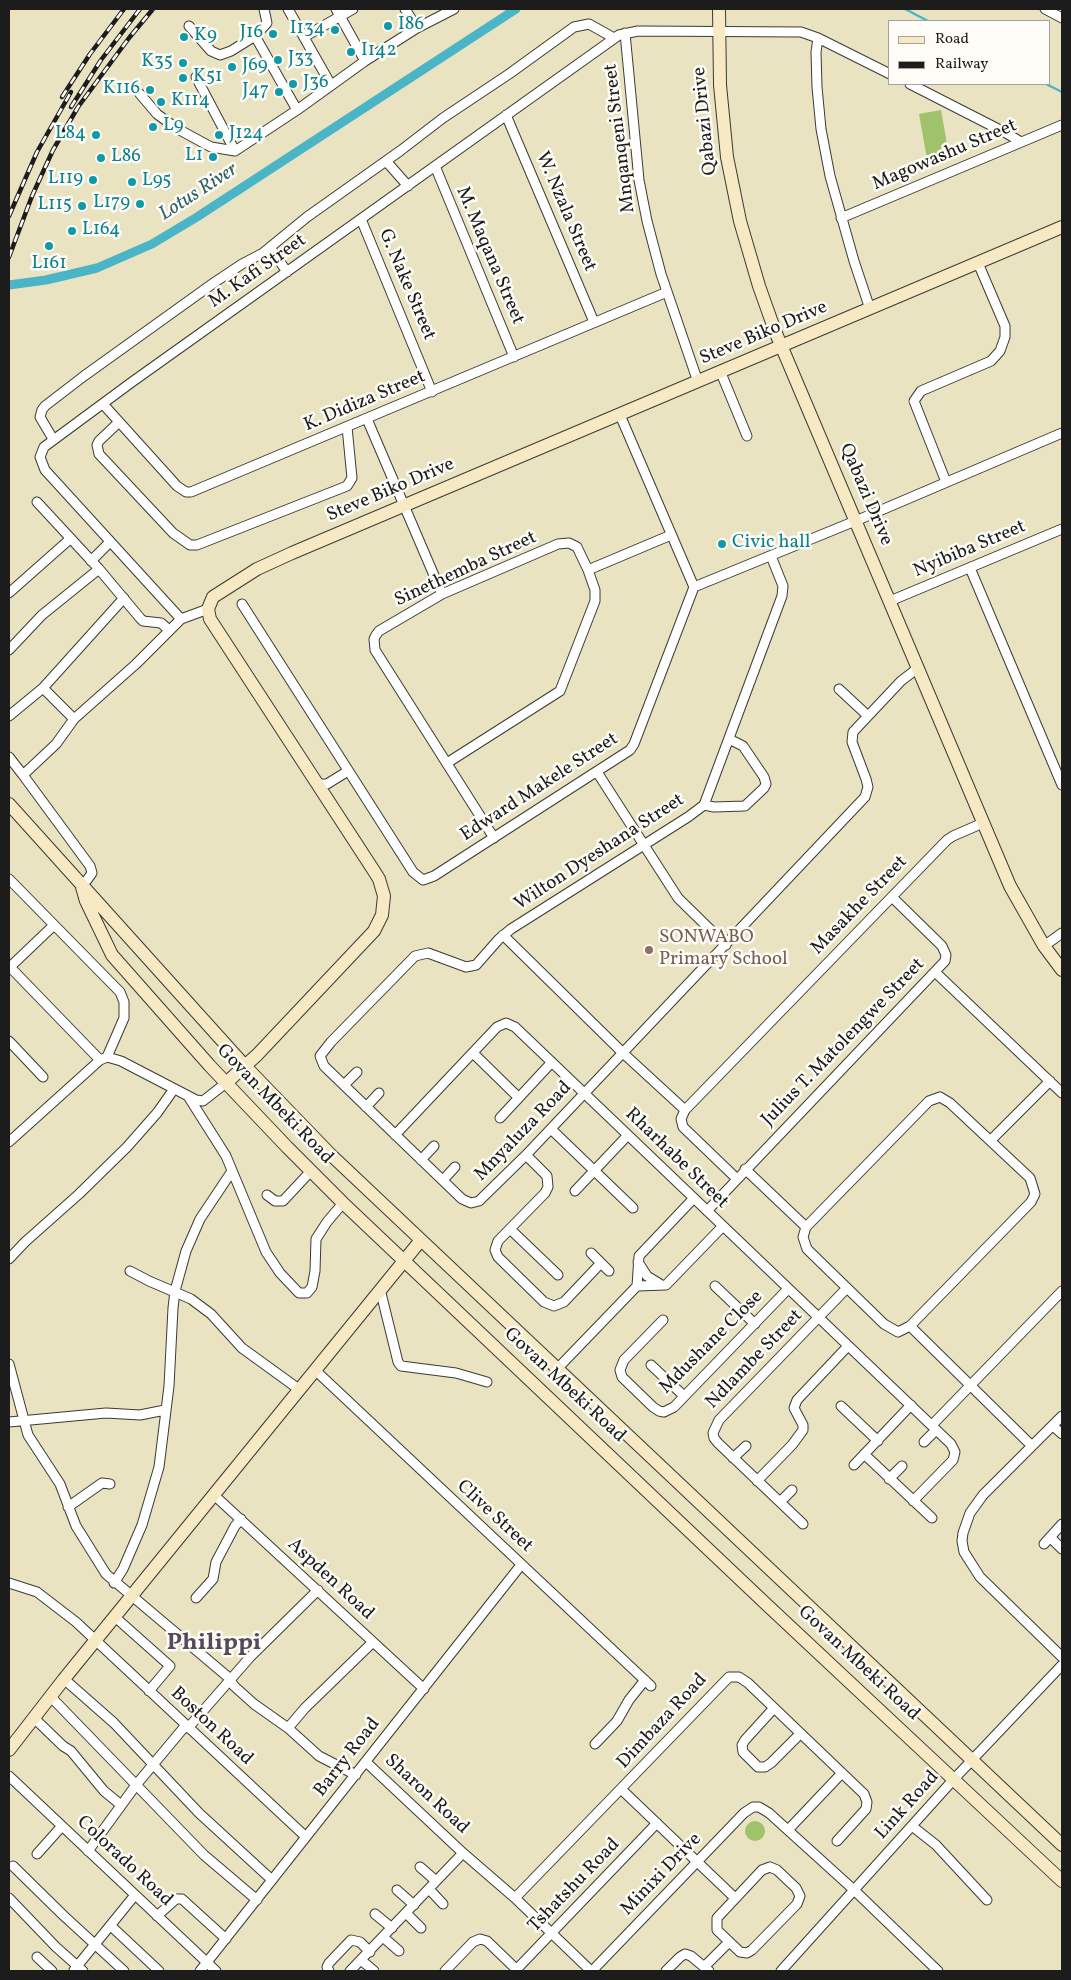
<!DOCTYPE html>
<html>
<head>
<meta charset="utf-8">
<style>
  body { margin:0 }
  #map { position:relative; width:1071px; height:1980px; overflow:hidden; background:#eae3c1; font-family:Vollkorn,serif }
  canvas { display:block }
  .frame { position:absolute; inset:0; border:10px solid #1c1c1c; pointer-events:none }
  .legend { position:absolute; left:888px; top:20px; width:162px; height:65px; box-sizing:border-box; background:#fdfcf7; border:1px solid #a3a29f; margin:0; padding:6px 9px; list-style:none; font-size:15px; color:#1c1c1c }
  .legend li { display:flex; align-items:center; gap:10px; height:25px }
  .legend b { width:25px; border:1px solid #a3a29f }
</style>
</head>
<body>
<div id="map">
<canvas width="1071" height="1980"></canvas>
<div class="frame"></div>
<ul class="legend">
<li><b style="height:6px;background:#f6e9c3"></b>Road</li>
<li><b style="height:6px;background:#1c1c1c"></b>Railway</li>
</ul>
</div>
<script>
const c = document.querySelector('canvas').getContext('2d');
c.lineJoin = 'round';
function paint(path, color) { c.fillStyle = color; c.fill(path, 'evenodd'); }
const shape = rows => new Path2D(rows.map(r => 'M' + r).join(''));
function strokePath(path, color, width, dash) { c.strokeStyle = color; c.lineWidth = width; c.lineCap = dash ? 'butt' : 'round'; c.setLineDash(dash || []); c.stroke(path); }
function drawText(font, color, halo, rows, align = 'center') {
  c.font = font + ' Vollkorn,serif'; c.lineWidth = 5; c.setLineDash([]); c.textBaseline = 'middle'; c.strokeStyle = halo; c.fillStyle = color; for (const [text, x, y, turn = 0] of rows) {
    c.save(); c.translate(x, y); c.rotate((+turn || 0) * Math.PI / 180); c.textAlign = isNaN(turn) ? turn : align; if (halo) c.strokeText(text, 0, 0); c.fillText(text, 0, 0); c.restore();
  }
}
const green = shape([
  [941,110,949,155,927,159,919,114],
  '745 1831a10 10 0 1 1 20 0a10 10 0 1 1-20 0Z'
]);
const stream = shape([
  [905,9,928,21],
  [1046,84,1062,92]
]);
const canal = shape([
  [9,285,46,280,97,268,152,244,197,217,516,9]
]);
const street = shape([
  [264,9,267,23,255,36,297,110],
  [288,9,331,85],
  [336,9,365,61],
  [405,9,417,28],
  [1045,9,1062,18],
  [189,26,211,51,220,55,231,51,255,36],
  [625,33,639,180,647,221,661,274,698,382],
  [304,37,353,9],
  [818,38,816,52,817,87,821,129,830,176,854,261,870,309],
  [196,77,235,151],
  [910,84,1006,133,1021,142],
  [140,94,157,114,176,128,211,147,235,151,297,110,365,61,417,28,454,9],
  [506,115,594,322],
  [386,161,408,186],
  [435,166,514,357],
  [841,218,1062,125],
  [361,219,432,392],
  [270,247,287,272],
  [721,373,747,436],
  [103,404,177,486,186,492,191,492,667,292],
  [620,415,694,587],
  [367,419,442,594],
  [119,422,99,441,97,445,99,454,173,533,190,545,197,545,347,486,352,478,347,427],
  [53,439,40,417,42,410,45,406,84,376,215,282,242,264,263,253,307,217,400,151,443,118,509,74,574,27,589,24,614,38],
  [946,482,914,401,921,391,991,361,1000,351,1005,337,1005,326,978,263],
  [771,556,783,586,782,596,704,805,688,817,511,929,499,939,476,965,466,967,428,953,415,956,331,1042,320,1056,324,1066,462,1199,471,1203,479,1201,526,1155,865,797,868,787,866,779,852,742,853,732,901,681,918,668],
  [91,561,110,542],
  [970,568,1062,785],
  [99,569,140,618,143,621,161,623,169,630],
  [694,587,865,517,1062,433],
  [9,593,70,539],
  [890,601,1062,529],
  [242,604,413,872,423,880,434,876,630,750,634,744,694,587],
  [208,609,181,619,45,470,40,457,44,447,132,382,619,35,638,31,801,32,818,38,890,74],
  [9,650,42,615,99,569,37,502],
  [43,688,74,719],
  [839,689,868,716],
  [9,716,43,688,124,598],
  [9,757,23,775,56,744,74,719,136,664,181,619],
  [447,763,560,691,595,601,595,590,588,570],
  [597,772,678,898,726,945],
  [23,775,90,866,92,873,87,880],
  [318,784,327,784,348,771],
  [704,805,714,807,745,806,764,788,766,784,764,777,743,746,729,739],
  [494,838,375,650,374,639,376,635,379,631,442,594,558,544,569,543,577,547,588,570,671,535],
  [9,879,120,992,124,1002,124,1018,107,1057],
  [503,935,623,1053,685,1110],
  [1044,946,1062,933],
  [9,966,100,1060],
  [10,967,53,926],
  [935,972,1062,1093],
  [9,1041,43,1077],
  [473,1053,518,1097],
  [344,1085,357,1072],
  [188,1096,226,1156,266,1252,280,1273,299,1293,307,1293,312,1287,315,1271,316,1239,327,1222,343,1203],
  [940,1097,950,1103,1030,1178,1035,1194,1031,1202,910,1326,898,1332,884,1324,807,1249,803,1237,806,1227,929,1101,940,1097],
  [366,1107,379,1093],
  [500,1118,552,1062],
  [551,1129,633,1208],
  [395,1135,497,1027,506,1023,515,1027,951,1444,955,1452,953,1460,913,1501],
  [991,1140,1050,1081],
  [9,1142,100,1060,107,1057,121,1061,196,1100,203,1101,226,1083],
  [526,1155,547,1176,548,1187,545,1193,498,1241,495,1250,498,1257,544,1302,554,1306,564,1302,601,1263],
  [421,1160,434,1146],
  [745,1169,806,1227],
  [736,1178,683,1127,681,1119,685,1110,947,840,953,836,983,823],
  [443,1180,455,1167],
  [575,1191,628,1135],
  [267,1195,275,1201,283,1201,311,1171],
  [707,1211,945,961,946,955,942,946,892,897],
  [510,1229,558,1275],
  [591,1253,609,1271],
  [9,1259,25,1242,79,1194,127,1147,157,1113,174,1089],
  [638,1262,647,1276,660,1284],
  [130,1271,149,1281,191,1299,211,1314,242,1348,300,1390],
  [637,1286,666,1285,723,1226],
  [715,1286,755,1324],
  [380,1289,398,1362,401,1366,456,1373,487,1382],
  [663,1320,624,1360,620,1370,622,1377,653,1407,659,1411,664,1412,674,1407,788,1289],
  [910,1326,1032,1446],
  [9,1364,28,1435,60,1484,76,1526,106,1574,228,1677,234,1686,254,1704,288,1728,319,1756,356,1775],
  [651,1365,684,1396],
  [557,1369,637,1286,639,1256,694,1198],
  [315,1370,651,1686],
  [841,1406,878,1441],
  [1062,1416,983,1495,970,1513,963,1533,962,1541,964,1552,980,1577,1062,1657],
  [9,1422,106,1413,140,1415,165,1410],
  [932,1425,1062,1291],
  [1053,1426,1062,1434],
  [924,1442,936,1430],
  [864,1454,932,1518],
  [733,1458,746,1446],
  [854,1465,911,1405],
  [889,1479,902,1466],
  [757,1481,792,1445,803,1430,803,1425,794,1408,797,1400,848,1346],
  [214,1495,424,1689],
  [780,1502,792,1490],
  [68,1507,102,1483,110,1484],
  [803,1524,718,1443,714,1438,713,1433,719,1420,847,1288],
  [1050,1537,1062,1549],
  [1044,1544,1062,1524],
  [9,1583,37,1592,76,1622,306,1837],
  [114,1583,123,1569,142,1525,159,1467,169,1386,173,1308,175,1291,186,1251,200,1219,232,1171],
  [196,1598,213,1579,216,1562,235,1526,241,1519],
  [115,1617,170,1666,149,1691],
  [64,1679,114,1723,199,1813,272,1880],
  [50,1696,204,1855,257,1900],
  [774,1708,745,1740,742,1745,743,1752,758,1767,765,1767,771,1763,800,1734],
  [34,1718,63,1746,71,1751,104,1791,121,1805],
  [188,1728,251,1656,318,1590],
  [288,1728,305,1708,373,1642],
  [595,1744,617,1721,629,1700,645,1680],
  [366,1762,463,1853,515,1898,591,1971],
  [9,1776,216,1971],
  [621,1789,735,1898],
  [912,1826,936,1845,987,1900],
  [788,1830,842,1773],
  [88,1851,136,1785,186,1725],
  [37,1854,62,1826],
  [13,1866,64,1916,124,1971],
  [420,1867,436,1881],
  [770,1867,777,1870,796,1888,800,1896,797,1904,752,1950,747,1953,740,1952,717,1930,717,1918,762,1870,770,1867],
  [429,1889,443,1904],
  [397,1890,414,1905],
  [9,1898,56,1947,83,1971],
  [515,1898,729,1677,739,1677,748,1683,864,1794,867,1802,866,1809,837,1841],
  [406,1913,421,1928],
  [375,1914,392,1928],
  [157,1916,176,1899,182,1899,226,1939],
  [111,1926,159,1971],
  [383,1937,399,1951],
  [37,1957,52,1971],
  [361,1960,374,1971],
  [704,1967,729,1942],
  [74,1970,135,1895],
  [200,1971,521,1565],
  [329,1971,327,1967,329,1963,351,1940,360,1942,370,1952],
  [350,1971,463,1853],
  [445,1971,473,1942,480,1939,487,1941,517,1970],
  [515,1971,657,1823],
  [592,1971,744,1813,753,1807,759,1807,769,1813,854,1890,938,1971],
  [666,1971,680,1957,685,1954,691,1956,709,1971],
  [781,1971,954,1779,1062,1665]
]);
const secondary = shape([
  [719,9,720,85,727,157,740,221,759,286,775,331,1010,886,1044,946,1062,970],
  [9,804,245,1066,330,1154,1062,1845],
  [82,887,86,901,112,955,210,1066,287,1147,343,1203,766,1604,1062,1881],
  [226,1083,257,1055,374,931,382,915,384,896,379,879,374,871,210,619,208,609,213,597,257,569,292,553,1062,227],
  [9,1750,64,1679,421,1240]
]);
const rail = shape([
  [62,97,90,54,124,9],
  [71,107,101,60,140,9],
  [9,216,37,152,71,92],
  [9,257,32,196,53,150,78,107,129,38,153,9]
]);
const markers = [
  [388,26,5,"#0f9aa8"],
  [335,30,5,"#0f9aa8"],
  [273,34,5,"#0f9aa8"],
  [184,37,5,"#0f9aa8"],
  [351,52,5,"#0f9aa8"],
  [278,60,5,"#0f9aa8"],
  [183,63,5,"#0f9aa8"],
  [232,67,5,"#0f9aa8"],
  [183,78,5,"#0f9aa8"],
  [293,84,5,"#0f9aa8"],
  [150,90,5,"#0f9aa8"],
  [279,92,5,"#0f9aa8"],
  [161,102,5,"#0f9aa8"],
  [153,127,5,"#0f9aa8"],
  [96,135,5,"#0f9aa8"],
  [219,135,5,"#0f9aa8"],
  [213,157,5,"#0f9aa8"],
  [101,158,5,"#0f9aa8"],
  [93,180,5,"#0f9aa8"],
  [132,182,5,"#0f9aa8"],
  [140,204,5,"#0f9aa8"],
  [82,206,5,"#0f9aa8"],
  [72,231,5,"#0f9aa8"],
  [49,246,5,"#0f9aa8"],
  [722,544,5,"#0f9aa8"],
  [649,950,5,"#8d6e63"]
];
const cultureNames = [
  ["I86",398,26],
  ["I134",325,30,"right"],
  ["J16",263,34,"right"],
  ["K9",194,37],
  ["I142",361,52],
  ["J33",288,60],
  ["K35",173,63,"right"],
  ["J69",242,67],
  ["K51",193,78],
  ["J36",303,84],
  ["K116",140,90,"right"],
  ["J47",269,92,"right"],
  ["K114",171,102],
  ["L9",163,127],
  ["L84",86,135,"right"],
  ["J124",229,135],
  ["L1",203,157,"right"],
  ["L86",111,158],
  ["L119",83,180,"right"],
  ["L95",142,182],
  ["L179",130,204,"right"],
  ["L115",72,206,"right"],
  ["L164",82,231],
  ["L161",49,265,"center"],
  ["Civic hall",732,544]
];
const streetNames = [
  ["Qabazi Drive",706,121,-96],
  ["Mnqanqeni Street",621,138,-97],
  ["Magowashu Street",945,156,-23],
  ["W. Nzala Street",565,212,67],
  ["M. Maqana Street",489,256,67],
  ["M. Kafi Street",258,272,-35],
  ["G. Nake Street",406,285,67],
  ["Steve Biko Drive",764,334,-23],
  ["K. Didiza Street",365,402,-23],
  ["Steve Biko Drive",391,491,-23],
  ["Qabazi Drive",865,495,67],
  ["Nyibiba Street",970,550,-23],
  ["Sinethemba Street",466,570,-25],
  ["Edward Makele Street",540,788,-33],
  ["Wilton Dyeshana Street",600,853,-33],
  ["Masakhe Street",860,906,-46],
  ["Julius T. Matolengwe Street",844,1043,-46],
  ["Govan Mbeki Road",274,1105,46],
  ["Mnyaluza Road",524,1132,-46],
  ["Rharhabe Street",676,1159,44],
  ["Mdushane Close",712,1343,-45],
  ["Ndlambe Street",755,1360,-46],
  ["Govan Mbeki Road",564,1386,43],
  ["Clive Street",494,1517,43],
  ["Aspden Road",330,1580,43],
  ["Govan Mbeki Road",858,1664,43],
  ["Dimbaza Road",663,1722,-47],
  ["Boston Road",211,1727,43],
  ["Barry Road",348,1758,-52],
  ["Sharon Road",426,1795,43],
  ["Link Road",908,1806,-48],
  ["Colorado Road",124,1862,43],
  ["Minixi Drive",662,1875,-46],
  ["Tshatshu Road",575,1886,-46]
];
const educationNames = [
  ["SONWABO",659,939],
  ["Primary School",659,961]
];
const waterNames = [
  ["Lotus River",199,193,-33]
];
const districtNames = [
  ["Philippi",214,1645]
];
paint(green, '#9fc26b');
strokePath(stream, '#4ab5c7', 2.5);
strokePath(canal, '#4ab5c7', 9);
strokePath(street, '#3b3a35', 11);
strokePath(secondary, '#3b3a35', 14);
strokePath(street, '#fff', 9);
strokePath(secondary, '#f6e9c3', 12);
strokePath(rail, '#1c1c1c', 4.5);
strokePath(rail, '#fdfcf7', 2.5, [8]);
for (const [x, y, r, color] of markers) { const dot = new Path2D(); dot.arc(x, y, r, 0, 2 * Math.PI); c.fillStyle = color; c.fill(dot); strokePath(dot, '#fdfcf7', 2); }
drawText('19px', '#0d838f', '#fdfcf7', cultureNames, 'left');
drawText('19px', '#1c1c1c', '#fdfcf7', streetNames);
drawText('19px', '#785e54', '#fdfcf7', educationNames, 'left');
drawText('italic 20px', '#316169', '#fdfcf7', waterNames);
drawText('bold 24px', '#554a58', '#fdfcf7', districtNames);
</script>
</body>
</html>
